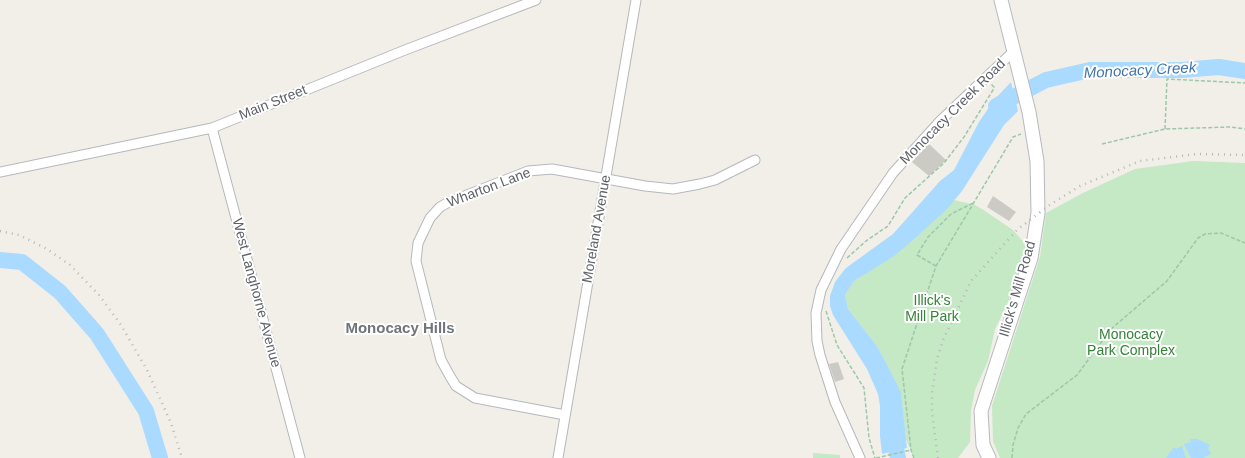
<!DOCTYPE html>
<html>
<head>
<meta charset="utf-8">
<style>
  body { margin:0 }
  canvas { display:block; background:#f1efe8 }
</style>
</head>
<body>
<canvas width="1245" height="458"></canvas>
<script>
const c = document.querySelector('canvas').getContext('2d');
c.lineJoin = 'round';
function paint(path, color) { c.fillStyle = color; c.fill(path, 'evenodd'); }
const shape = rows => new Path2D(rows.map(r => 'M' + r).join(''));
function strokePath(path, color, width, dash) { c.strokeStyle = color; c.lineWidth = width; c.lineCap = dash ? 'butt' : 'round'; c.setLineDash(dash || []); c.stroke(path); }
function drawText(font, color, halo, rows, align = 'center') {
  c.font = font + ' Arial,sans-serif'; c.lineWidth = 4; c.setLineDash([]); c.textBaseline = 'middle'; c.strokeStyle = halo; c.fillStyle = color; for (const [text, x, y, turn = 0] of rows) {
    c.save(); c.translate(x, y); c.rotate((+turn || 0) * Math.PI / 180); c.textAlign = isNaN(turn) ? turn : align; if (halo) c.strokeText(text, 0, 0); c.fillText(text, 0, 0); c.restore();
  }
}
const green = shape([
  [1193,161,1245,163,1245,458,1000,458,993,441,992,406,1040,257,1046,213,1083,193,1135,169],
  [954,200,975,205,982,209,1013,230,1026,245,1019,271,1006,307,995,329,988,361,975,390,971,411,970,442,958,458,914,458,906,439,901,394,877,346,848,309,845,295,854,281,912,241],
  [813,453,840,455,840,458,813,458]
]);
const water = shape([
  [1011,82,1018,111,1004,125,962,191,947,209,912,241,894,256,854,281,845,295,848,309,877,346,901,392,907,448,882,454,880,436,880,406,878,394,867,369,833,315,830,306,830,296,835,282,846,268,893,234,940,181,954,170,979,122,994,100],
  [1190,439,1197,439,1210,445,1208,448,1211,454,1203,458,1191,458,1184,444,1191,442],
  [1182,446,1186,458,1166,458,1174,447,1176,449]
]);
const river = shape([
  [996,106,1046,80,1090,70,1181,70,1219,67,1245,71],
  [0,260,22,262,60,292,97,334,146,411,160,458],
  [892,430,898,458]
]);
const building = shape([
  [928,143,946,160,929,176,912,162],
  [993,196,1016,212,1009,221,987,207],
  [838,362,844,379,835,382,829,364]
]);
const path = shape([
  [1165,129,1167,79,1245,83],
  [1102,144,1165,129,1230,127,1245,129],
  [847,258,866,241,888,226,905,198,944,163,964,137,993,90,994,87,991,84],
  [936,266,917,255,928,237,951,214,973,203],
  [826,311,837,345,864,388,869,438,875,458],
  [876,458,911,450],
  [914,458,911,450,902,369,936,266,1013,137,1021,134],
  [1012,458,1013,445,1018,428,1026,414,1077,375,1111,329,1167,281,1198,238,1205,234,1221,233,1245,243]
]);
const street = shape([
  [212,128,300,458],
  [0,172,212,128,405,50,536,0],
  [565,415,475,398,456,386,451,378,441,360,416,261,418,243,430,218,440,207,449,202,528,171,552,169,645,186,673,189,700,184,715,180,755,160],
  [558,458,636,0],
  [860,458,835,402,820,355,817,341,816,313,821,290,841,249,893,173,940,121,1015,50]
]);
const secondary = shape([
  [989,458,983,445,981,411,1031,258,1038,213,1037,161,1029,112,1001,0]
]);
const rail = shape([
  [0,231,19,235,47,249,70,265,99,295,121,325,147,370,171,423,182,458],
  [938,458,932,413,932,393,937,359,943,340,971,281,1017,230,1048,206,1080,186,1140,161,1197,154,1245,155]
]);
const streetNames = [
  ["Main Street",273,103,-22],
  ["Monocacy Creek Road",953,112,-45],
  ["Wharton Lane",489,188,-21],
  ["Moreland Avenue",597,229,-80],
  ["Illick's Mill Road",1018,289,-74],
  ["West Langhorne Avenue",256,293,75]
];
const parkNames = [
  ["Illick's",932,301],
  ["Mill Park",932,317],
  ["Monocacy",1131,335],
  ["Park Complex",1131,351]
];
const waterNames = [
  ["Monocacy Creek",1140,71,-3]
];
const neighbourhoodNames = [
  ["Monocacy Hills",400,329]
];
paint(green, '#c5e8c5');
paint(water, '#aadaff');
strokePath(river, '#aadaff', 16);
paint(building, '#cccac5');
strokePath(street, '#b5b8bc', 11);
strokePath(secondary, '#b6babf', 15);
strokePath(path, '#9cc7a9', 1.5, [4, 2]);
strokePath(street, '#fff', 9);
strokePath(secondary, '#fff', 13);
strokePath(rail, '#b6b7b8', 2.5, [1, 5]);
drawText('14px', '#5f6368', '#fff', streetNames);
drawText('14px', '#348238', '#fff', parkNames);
drawText('italic 15px', '#4174aa', '#fff', waterNames);
drawText('bold 15px', '#70757a', '#fff', neighbourhoodNames);
</script>
</body>
</html>
